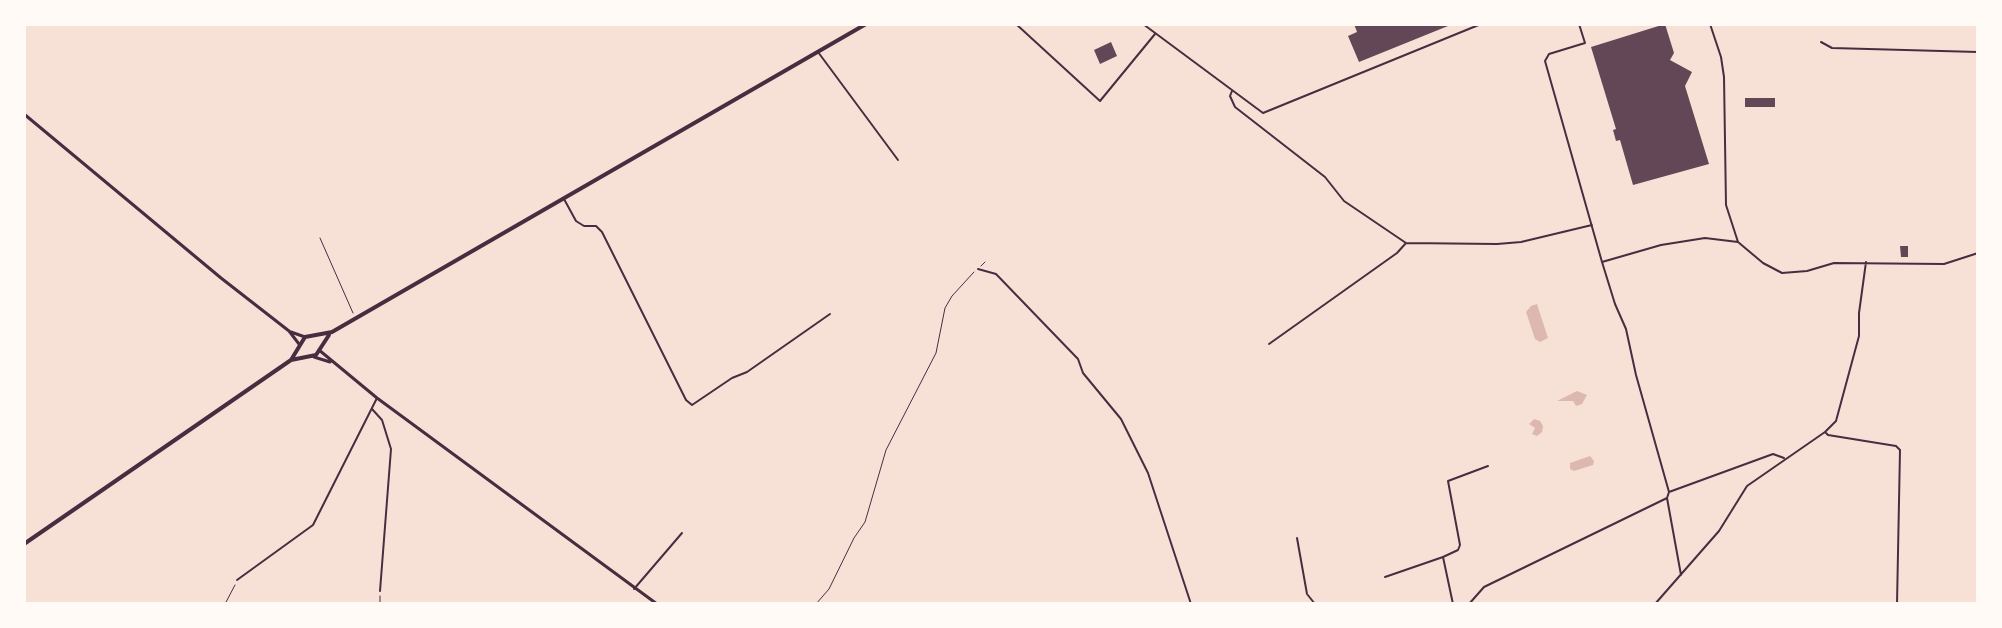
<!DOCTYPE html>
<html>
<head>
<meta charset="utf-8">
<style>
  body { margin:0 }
  #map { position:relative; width:2002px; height:628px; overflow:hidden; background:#f7e1d7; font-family:Overpass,sans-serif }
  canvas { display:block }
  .frame { position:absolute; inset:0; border:26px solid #fffaf5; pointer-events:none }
</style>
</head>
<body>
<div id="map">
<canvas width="2002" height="628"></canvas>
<div class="frame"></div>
</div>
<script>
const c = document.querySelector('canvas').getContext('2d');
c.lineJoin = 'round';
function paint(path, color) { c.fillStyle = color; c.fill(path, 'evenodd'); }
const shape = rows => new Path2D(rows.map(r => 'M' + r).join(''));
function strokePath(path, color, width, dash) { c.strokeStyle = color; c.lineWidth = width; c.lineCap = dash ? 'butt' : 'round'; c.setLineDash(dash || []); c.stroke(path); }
const water = shape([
  [1537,304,1548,338,1540,342,1535,339,1526,312,1531,306],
  [1577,391,1587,395,1582,404,1576,406,1573,401,1557,401],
  [1534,419,1540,421,1543,426,1542,432,1537,436,1532,434,1535,428,1529,424],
  [1590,456,1594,461,1593,465,1574,471,1570,469,1570,463]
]);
const building = shape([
  [1354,24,1453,24,1359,62,1348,36,1357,32],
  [1665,24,1674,53,1670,60,1692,72,1685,86,1709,164,1633,185,1620,140,1616,141,1613,130,1616,129,1591,47],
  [1111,42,1117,56,1100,64,1094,50],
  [1745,98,1775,98,1775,107,1745,107],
  [1900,246,1908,246,1908,257,1901,257]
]);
const path = shape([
  [320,238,353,313],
  [981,266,985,262],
  [225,604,235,585],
  [380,604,380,596],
  [816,604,829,589,854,538,865,522,886,450,936,353,945,308,952,296,974,272]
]);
const minor = shape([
  [1016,24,1100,101,1155,34],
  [1143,24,1263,113,1481,24],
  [1579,24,1585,43,1549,54,1545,61,1602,262,1615,304,1626,329,1636,375,1669,492],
  [1710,24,1721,57,1724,77,1726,205,1738,242],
  [1821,42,1832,48,1978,52],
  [818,52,898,160],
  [1232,91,1230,96,1235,107,1325,177,1344,201,1406,243,1497,244,1521,242,1592,225],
  [564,199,576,221,584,226,596,226,602,232,686,400,692,405,732,378,747,372,830,314],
  [1602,262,1661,245,1705,238,1738,242,1763,263,1782,273,1807,271,1834,263,1944,264,1978,253],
  [978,269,996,274,1078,359,1083,373,1121,419,1148,473,1191,604],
  [1269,344,1397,253,1406,243],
  [372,409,382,420,391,449,380,591],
  [1825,432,1828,435,1896,446,1900,450,1897,604],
  [1667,498,1681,575],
  [1297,538,1307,594,1315,604],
  [1385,577,1443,557],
  [237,580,313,525,377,398],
  [634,589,682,533],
  [1453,604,1443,557,1458,550,1460,545,1448,481,1488,466],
  [1469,604,1484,587,1667,498,1669,492,1773,454,1784,458],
  [1655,604,1719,531,1747,486,1825,432,1836,421,1859,336,1859,313,1866,262]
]);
const secondary = shape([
  [24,114,221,278,289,331,299,344],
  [291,332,305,337],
  [319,350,377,398,657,604],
  [314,357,330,362]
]);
const trunk = shape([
  [291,360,305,337,332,332,866,24],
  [24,544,291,360,316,355,329,335]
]);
paint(water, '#dcb8b0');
paint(building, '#644757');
strokePath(path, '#4a2c40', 1);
strokePath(minor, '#4a2c40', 2);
strokePath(secondary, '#4a2c40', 3);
strokePath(trunk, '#4a2c40', 4);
</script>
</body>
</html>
